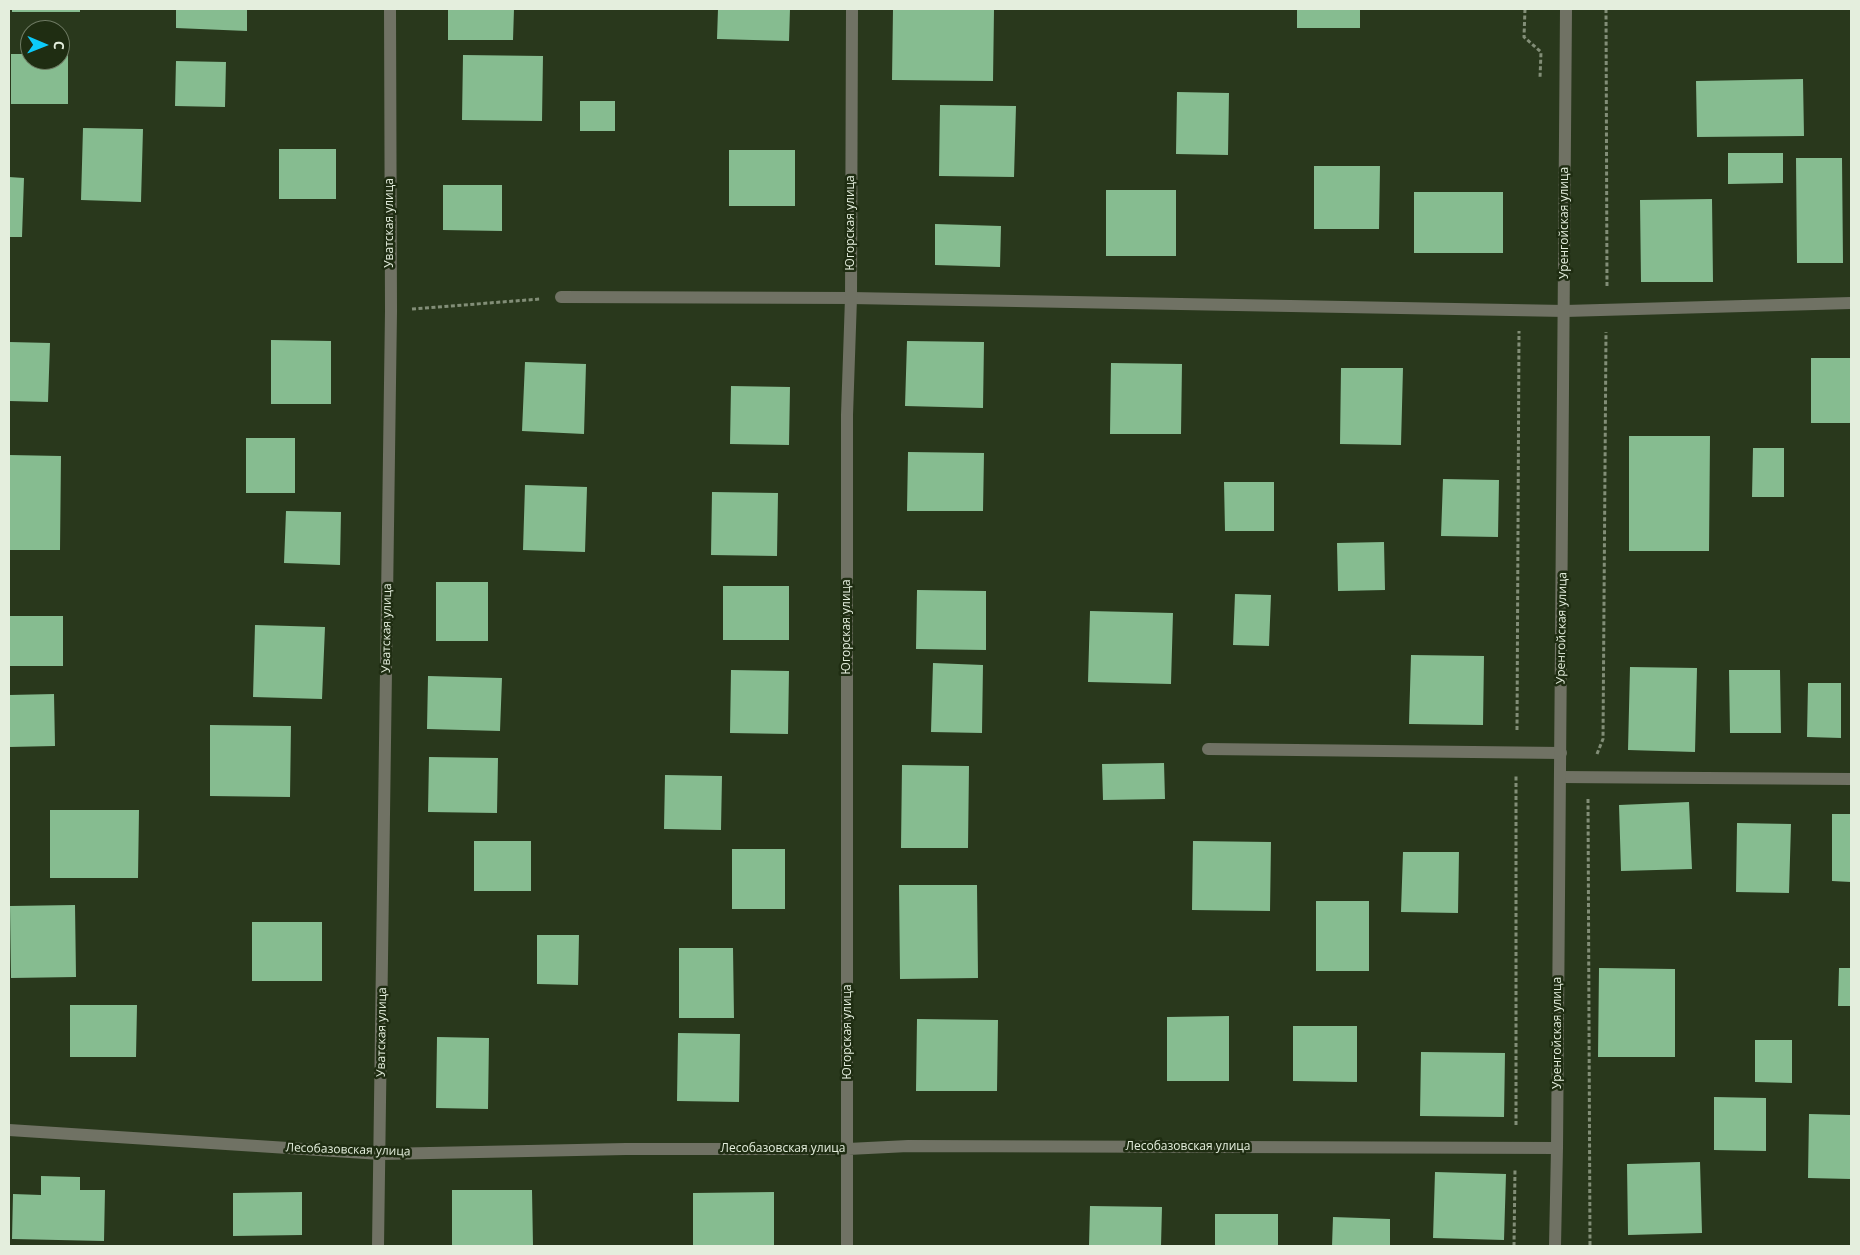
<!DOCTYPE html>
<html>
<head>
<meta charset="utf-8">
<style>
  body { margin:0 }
  #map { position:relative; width:1860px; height:1255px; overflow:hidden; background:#29381c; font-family:"Open Sans",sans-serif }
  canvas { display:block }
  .frame { position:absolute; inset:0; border:10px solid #e4eedd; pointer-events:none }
  .north { position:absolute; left:20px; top:20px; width:50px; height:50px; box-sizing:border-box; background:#1f2d12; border:1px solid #6e7a63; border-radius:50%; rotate:91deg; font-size:14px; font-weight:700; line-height:20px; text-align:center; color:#e4eedd }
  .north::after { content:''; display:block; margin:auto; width:18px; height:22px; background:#0ccafa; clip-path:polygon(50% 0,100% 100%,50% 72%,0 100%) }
</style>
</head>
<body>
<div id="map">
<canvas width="1860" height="1255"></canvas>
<div class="frame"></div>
<div class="north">С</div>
</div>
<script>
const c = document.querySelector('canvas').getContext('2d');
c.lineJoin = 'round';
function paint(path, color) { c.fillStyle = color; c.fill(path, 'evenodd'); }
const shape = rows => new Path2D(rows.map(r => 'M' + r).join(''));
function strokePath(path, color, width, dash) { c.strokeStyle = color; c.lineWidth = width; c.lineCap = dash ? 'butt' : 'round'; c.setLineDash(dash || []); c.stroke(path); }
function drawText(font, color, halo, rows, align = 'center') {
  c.font = font + ' "Open Sans",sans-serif'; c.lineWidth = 5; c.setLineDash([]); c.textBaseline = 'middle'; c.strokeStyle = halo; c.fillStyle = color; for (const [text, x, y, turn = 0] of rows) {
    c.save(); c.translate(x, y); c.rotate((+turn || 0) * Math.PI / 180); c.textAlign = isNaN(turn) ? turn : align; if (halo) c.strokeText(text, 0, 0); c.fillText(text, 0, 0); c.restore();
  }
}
const building = shape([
  [12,9,80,9,80,12,12,12],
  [176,9,247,9,247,31,176,28],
  [448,9,514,9,513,40,448,40],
  [718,9,790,9,789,41,717,39],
  [893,9,994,10,993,81,892,80],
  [1297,9,1360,9,1360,28,1297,28],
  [11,54,30,54,30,60,60,60,60,54,68,54,68,104,11,104],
  [463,55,543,56,542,121,462,120],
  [176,61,226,62,225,107,175,106],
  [1803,79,1804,136,1697,137,1696,81],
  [1177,92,1229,93,1228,155,1176,154],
  [580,101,615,101,615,131,580,131],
  [940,105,1016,106,1014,177,939,176],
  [83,128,143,129,141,202,81,200],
  [279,149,336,149,336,199,279,199],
  [729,150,795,150,795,206,729,206],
  [1728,153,1783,153,1783,183,1728,184],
  [1796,158,1842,158,1843,263,1797,263],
  [1314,166,1380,166,1379,229,1314,229],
  [9,177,24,178,22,237,9,237],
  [443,185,502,185,502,231,443,230],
  [1106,190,1176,190,1176,256,1106,256],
  [1414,192,1503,192,1503,253,1414,253],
  [1712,199,1713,282,1641,282,1640,200],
  [935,224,1001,226,1000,267,935,265],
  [271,340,331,341,331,404,271,404],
  [907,341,984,342,983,408,905,406],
  [9,342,50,343,48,402,9,401],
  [1811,358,1851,358,1851,423,1811,423],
  [525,362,586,364,584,434,522,431],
  [1111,363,1182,364,1181,434,1110,434],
  [1341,368,1403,368,1401,445,1340,444],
  [731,386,790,387,789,445,730,444],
  [1629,436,1710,436,1709,551,1629,551],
  [246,438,295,438,295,493,246,493],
  [1753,448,1784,448,1784,497,1752,497],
  [908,452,984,453,983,511,907,511],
  [9,455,61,456,60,550,9,550],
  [1443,479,1499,480,1498,537,1441,536],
  [1224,482,1274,482,1274,531,1225,531],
  [525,485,587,487,585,552,523,550],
  [712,492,778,493,777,556,711,555],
  [286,511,341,512,340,565,284,563],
  [1384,542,1385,590,1338,591,1337,543],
  [436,582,488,582,488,641,436,641],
  [723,586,789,586,789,640,723,640],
  [917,590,986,591,986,650,916,649],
  [1235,594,1271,595,1269,646,1233,645],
  [1090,611,1173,613,1171,684,1088,682],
  [9,616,63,616,63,666,9,666],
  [255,625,325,627,322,699,253,697],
  [1411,655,1484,656,1483,725,1409,724],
  [933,663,983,665,982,733,931,732],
  [1630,667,1697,668,1695,752,1628,750],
  [731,670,789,671,788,734,730,733],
  [1729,670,1780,670,1781,733,1730,733],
  [428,676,502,678,500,731,427,729],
  [1808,683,1841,683,1841,738,1807,737],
  [54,694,55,746,9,747,9,695],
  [210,725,291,726,290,797,210,796],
  [429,757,498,758,497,813,428,812],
  [1164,763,1165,799,1103,800,1102,764],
  [902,765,969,766,968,848,901,848],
  [665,775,722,776,721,830,664,829],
  [1689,802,1692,869,1621,871,1619,805],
  [50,810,139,810,138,878,50,878],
  [1832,814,1851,814,1851,882,1832,881],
  [1737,823,1791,824,1789,893,1736,892],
  [474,841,531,841,531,891,474,891],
  [1193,841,1271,842,1270,911,1192,910],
  [732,849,785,849,785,909,732,909],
  [1403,852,1459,852,1458,913,1401,912],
  [899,885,977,885,978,978,900,979],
  [1316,901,1369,901,1369,971,1316,971],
  [75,905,76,977,11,978,10,906],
  [252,922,322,922,322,981,252,981],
  [537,935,579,935,578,985,537,984],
  [679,948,733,948,734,1018,679,1018],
  [1599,968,1675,969,1675,1057,1598,1057],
  [1839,968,1851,968,1851,1006,1838,1006],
  [70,1005,137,1005,136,1057,70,1057],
  [1229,1016,1229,1081,1167,1081,1167,1017],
  [917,1019,998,1020,997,1091,916,1091],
  [1293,1026,1357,1026,1357,1082,1293,1081],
  [678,1033,740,1034,739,1102,677,1101],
  [437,1037,489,1038,488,1109,436,1108],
  [1755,1040,1792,1040,1792,1083,1755,1082],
  [1421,1052,1505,1053,1504,1117,1420,1116],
  [1714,1097,1766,1098,1766,1151,1714,1150],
  [1809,1114,1851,1115,1851,1179,1808,1178],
  [1700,1162,1702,1233,1628,1235,1627,1164],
  [1435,1172,1506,1174,1504,1240,1433,1238],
  [41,1176,80,1177,80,1190,105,1190,104,1241,12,1239,13,1194,41,1195],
  [452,1190,532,1190,533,1246,452,1246],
  [302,1192,302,1235,233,1236,233,1193],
  [774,1192,774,1246,693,1246,693,1193],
  [1090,1206,1162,1207,1161,1246,1089,1246],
  [1215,1214,1278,1214,1278,1246,1215,1246],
  [1333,1217,1390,1219,1390,1246,1332,1246]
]);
const path = shape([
  [1525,9,1524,37,1541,52,1540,78],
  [1606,9,1607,288],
  [412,309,540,299],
  [1517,730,1519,331],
  [1597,754,1603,739,1606,332],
  [1588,799,1590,1246],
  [1516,1125,1516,774],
  [1514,1246,1515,1169]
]);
const service = shape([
  [561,297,851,298,1565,311,1851,303],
  [1208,749,1561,753],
  [1560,777,1851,779]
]);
const minor = shape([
  [9,1130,381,1154,626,1149,848,1149,908,1146,1557,1148],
  [378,1246,391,311,390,9],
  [847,1246,847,415,851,298,852,9],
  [1555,1246,1557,1148,1566,9]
]);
const streetNames = [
  ["Уватская улица",390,223,-90],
  ["Югорская улица",851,223,-90],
  ["Уренгойская улица",1565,223,-90],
  ["Югорская улица",847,627,-90],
  ["Уватская улица",387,628,-89],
  ["Уренгойская улица",1562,628,-89],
  ["Уватская улица",382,1032,-89],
  ["Югорская улица",848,1032,-90],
  ["Уренгойская улица",1558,1033,-90],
  ["Лесобазовская улица",1188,1147],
  ["Лесобазовская улица",783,1149],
  ["Лесобазовская улица",348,1150,2]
];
paint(building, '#86bc90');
strokePath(path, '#828e77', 3, [4, 2.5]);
strokePath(service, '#707264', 12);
strokePath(minor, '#707264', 12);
drawText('12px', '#e4eedd', '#1f2d12', streetNames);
</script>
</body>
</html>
